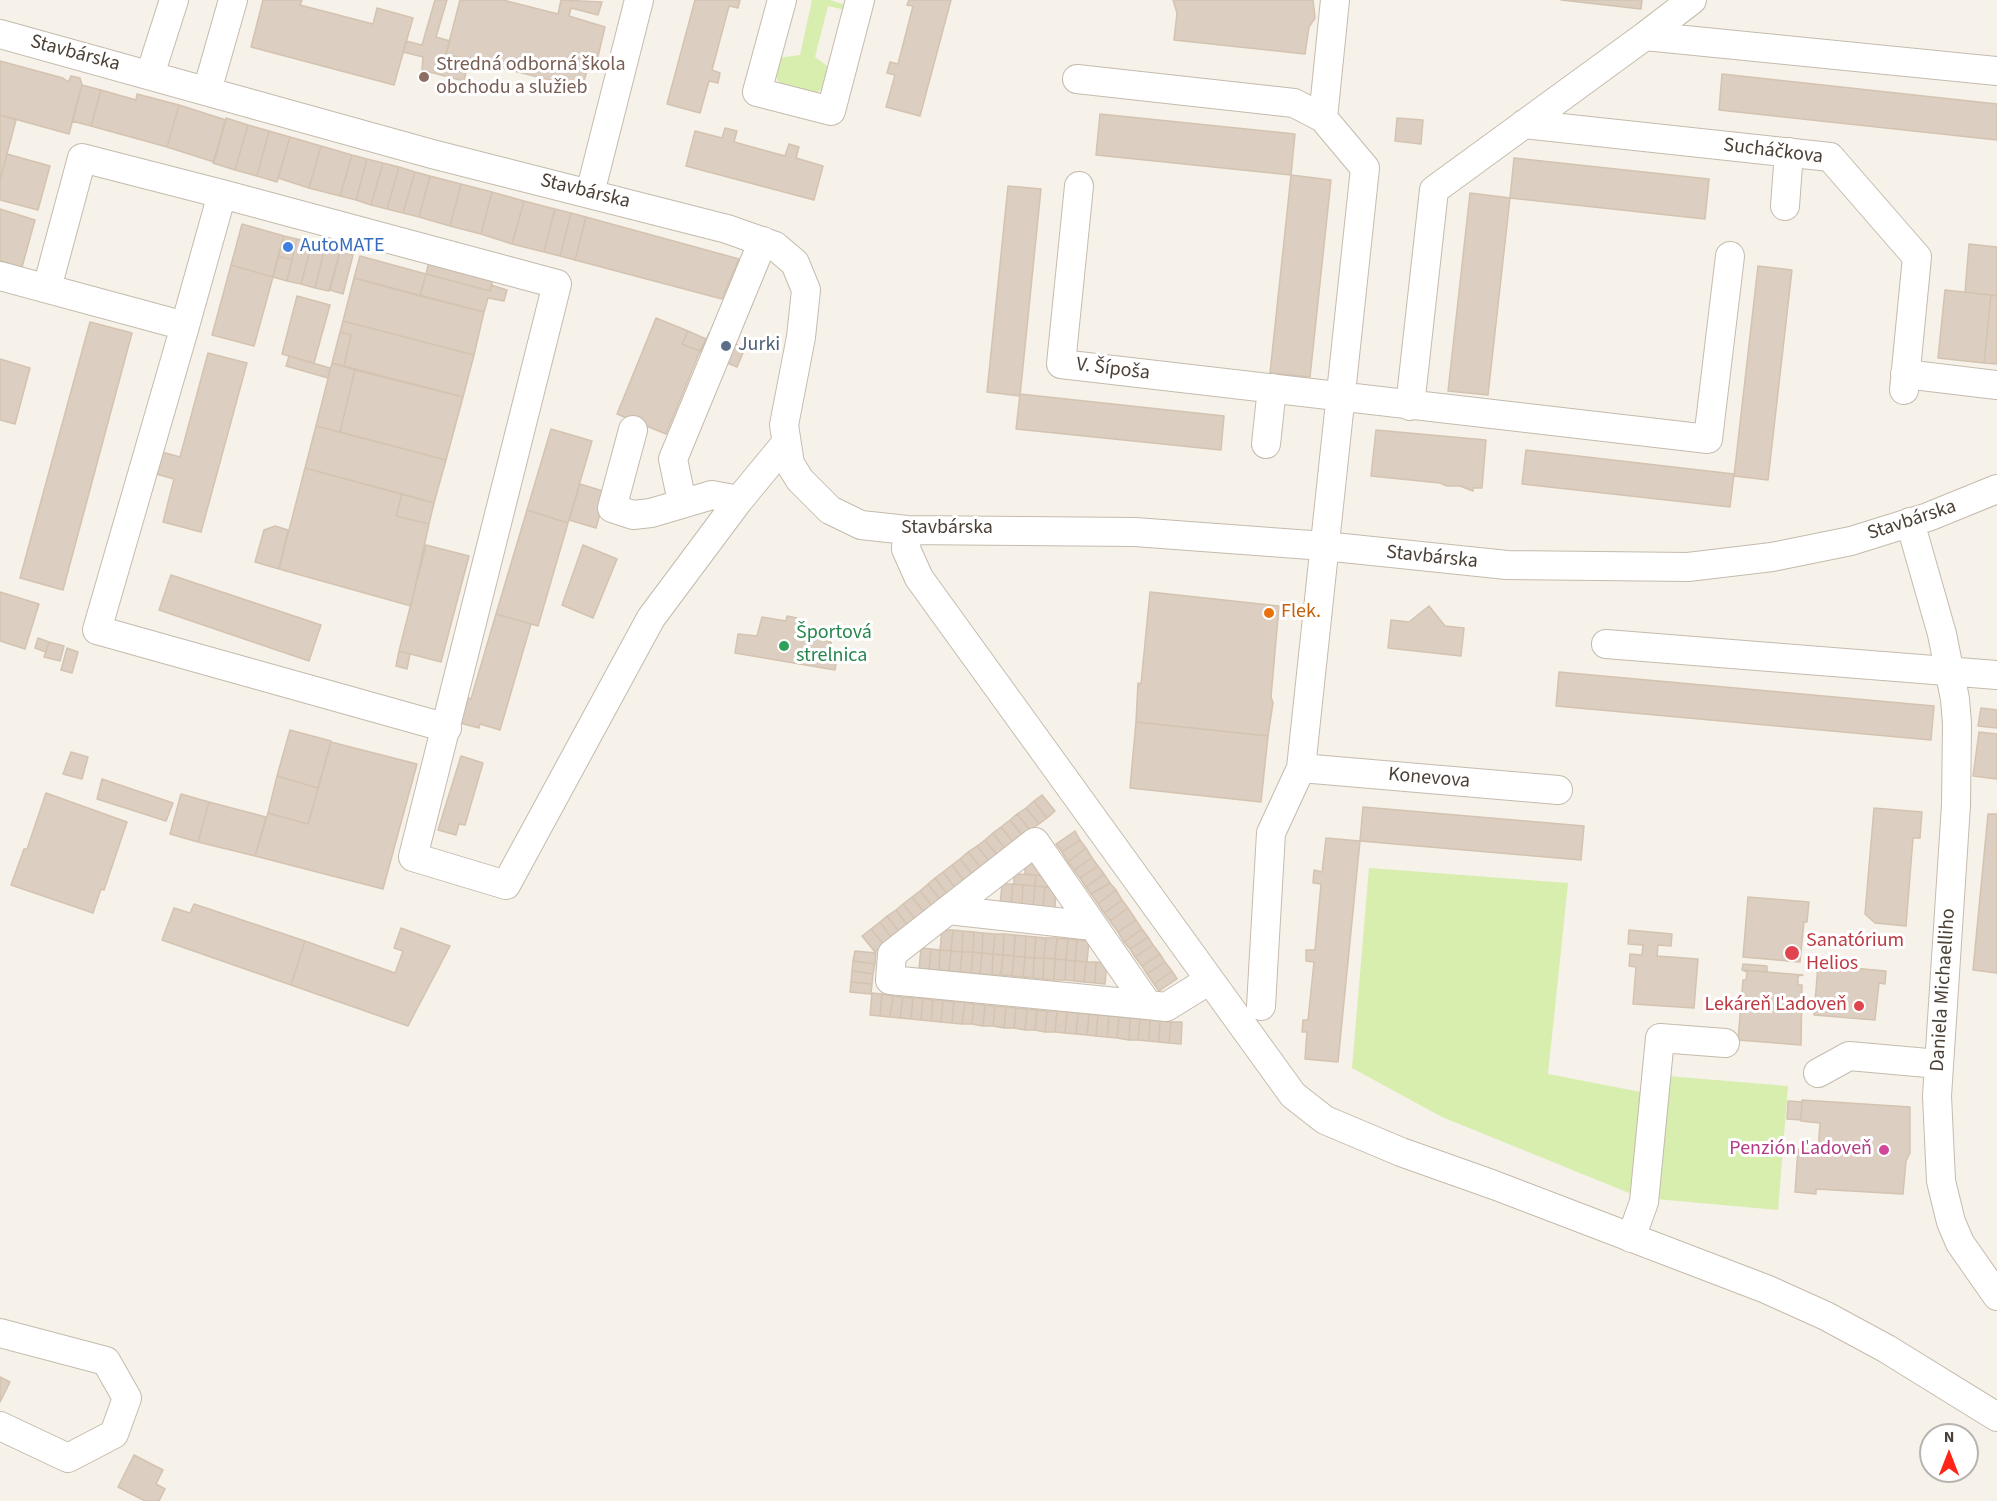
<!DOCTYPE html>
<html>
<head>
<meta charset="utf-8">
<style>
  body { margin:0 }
  #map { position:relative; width:1997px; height:1501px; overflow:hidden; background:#f6f1e9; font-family:"Source Sans 3",sans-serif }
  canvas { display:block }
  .north { position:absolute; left:1919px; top:1423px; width:60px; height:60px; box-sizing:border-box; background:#fff; border:2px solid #b7b3af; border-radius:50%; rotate:0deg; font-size:16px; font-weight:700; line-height:24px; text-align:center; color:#4b4136 }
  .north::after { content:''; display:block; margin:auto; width:21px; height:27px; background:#ff2417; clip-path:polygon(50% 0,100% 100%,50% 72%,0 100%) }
</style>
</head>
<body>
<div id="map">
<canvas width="1997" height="1501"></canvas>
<div class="north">N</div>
</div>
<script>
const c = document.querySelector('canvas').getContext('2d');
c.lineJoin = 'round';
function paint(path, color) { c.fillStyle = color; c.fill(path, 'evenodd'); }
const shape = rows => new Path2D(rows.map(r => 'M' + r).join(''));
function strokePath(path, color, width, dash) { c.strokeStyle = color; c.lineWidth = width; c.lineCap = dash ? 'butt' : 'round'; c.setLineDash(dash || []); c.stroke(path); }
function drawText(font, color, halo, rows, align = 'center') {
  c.font = font + ' "Source Sans 3",sans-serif'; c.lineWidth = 6; c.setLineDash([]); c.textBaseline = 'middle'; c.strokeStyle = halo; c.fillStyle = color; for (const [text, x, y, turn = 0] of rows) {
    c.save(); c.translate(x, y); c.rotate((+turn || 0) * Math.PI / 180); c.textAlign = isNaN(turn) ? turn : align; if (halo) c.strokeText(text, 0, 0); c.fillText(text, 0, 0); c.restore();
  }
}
const green = shape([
  [810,0,830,0,851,7,850,11,828,6,815,57,834,71,823,89,813,94,782,86,777,79,776,65,778,58,800,55,812,1],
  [1369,868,1568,883,1548,1074,1646,1093,1639,1197,1442,1117,1352,1068],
  [1667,1076,1788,1086,1778,1210,1656,1199]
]);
const building = shape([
  [263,0,302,0,300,5,373,24,377,8,413,18,394,85,251,47,263,0],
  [435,0,447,0,436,37,450,41,446,54,469,60,464,81,422,70,423,57,403,52,406,41,422,45,435,0],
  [460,0,503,0,558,14,561,0,602,2,598,15,571,8,569,16,605,27,595,69,588,67,582,88,446,54,460,0],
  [695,0,740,0,738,8,729,6,712,70,720,73,718,83,709,81,700,113,667,104,695,0],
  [909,0,951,0,920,116,886,107,895,75,887,73,890,62,898,64,913,6,907,5,909,0],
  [1173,0,1313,0,1315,18,1309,27,1305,54,1174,40,1177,13,1173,0],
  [1561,0,1642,0,1641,9,1561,0],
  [0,61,63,78,68,82,71,76,80,78,82,85,69,134,0,115,0,61],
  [1722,74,1997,104,1997,140,1719,110,1722,74],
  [82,85,101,90,91,126,72,121,82,85],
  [101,90,136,100,137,94,179,105,167,147,91,126,101,90],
  [179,105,226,120,214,162,167,147,179,105],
  [1100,114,1295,134,1291,175,1096,155,1100,114],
  [0,115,16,120,0,180,0,115],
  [226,118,248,125,235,170,213,163,226,118],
  [1397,118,1423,120,1421,144,1395,141,1397,118],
  [248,125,269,131,257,176,235,170,248,125],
  [725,128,737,131,734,142,785,156,789,144,799,147,796,158,823,166,814,200,686,166,695,131,722,138,725,128],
  [269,131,290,137,277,182,257,176,269,131],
  [290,137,321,146,309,188,278,178,290,137],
  [321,146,352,155,340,196,309,188,321,146],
  [7,154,50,166,38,210,0,200,0,180,7,154],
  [352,155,367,159,356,200,340,196,352,155],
  [1514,158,1709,179,1705,219,1510,198,1514,158],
  [367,159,383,163,371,205,356,200,367,159],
  [383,163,399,167,387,209,371,205,383,163],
  [399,167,415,172,403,213,387,209,399,167],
  [415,172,430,176,419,217,403,213,415,172],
  [1291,175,1331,180,1310,377,1270,373,1291,175],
  [430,176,461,184,450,226,419,217,430,176],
  [461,184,492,192,481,234,450,226,461,184],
  [1008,186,1041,189,1020,396,987,392,1008,186],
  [492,192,524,201,512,244,481,234,492,192],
  [1470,193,1510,198,1488,395,1448,391,1470,193],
  [524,201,555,209,544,252,512,244,524,201],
  [0,209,35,220,22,267,0,261,0,209],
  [555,209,571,213,560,256,544,252,555,209],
  [571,213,586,217,575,260,560,256,571,213],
  [586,217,739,259,722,299,575,260,586,217],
  [242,224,284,236,273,277,231,265,242,224],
  [284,236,297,239,292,260,278,256,284,236],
  [297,239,312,243,301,284,287,281,297,239],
  [312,243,325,247,315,288,301,284,312,243],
  [1969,244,1997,247,1997,296,1965,292,1969,244],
  [325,247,340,251,329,291,315,288,325,247],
  [340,251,353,255,343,294,330,290,340,251],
  [278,256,292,260,287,281,273,277,278,256],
  [360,256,426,274,420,296,354,278,360,256],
  [430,257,494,274,490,291,426,274,430,257],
  [231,265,273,277,254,346,212,335,231,265],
  [1758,266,1792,270,1768,480,1734,476,1758,266],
  [426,274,490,291,491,285,507,290,504,301,488,298,484,312,420,296,426,274],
  [354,278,484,312,474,355,343,321,354,278],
  [1945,290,1991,295,1984,363,1938,358,1945,290],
  [1991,295,1997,296,1997,364,1984,363,1991,295],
  [297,296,330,305,314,363,282,354,297,296],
  [656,318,688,331,682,344,700,351,666,434,617,414,656,318],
  [343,321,474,355,463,397,344,366,351,335,340,332,343,321],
  [90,322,132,333,63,590,20,578,90,322],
  [688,331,706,339,700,351,682,344,688,331],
  [340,332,351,335,344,366,332,363,340,332],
  [709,333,745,348,737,367,701,352,709,333],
  [208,353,247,363,201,532,163,522,174,479,156,474,162,452,180,457,208,353],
  [289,356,330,368,328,378,286,366,289,356],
  [0,359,30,368,15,424,0,420,0,359],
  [332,363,355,370,340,432,316,426,332,363],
  [355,370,463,397,446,460,340,432,355,370],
  [1020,394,1224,416,1221,450,1016,429,1020,394],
  [316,426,446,460,434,503,305,468,316,426],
  [551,429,592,441,568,523,527,510,551,429],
  [1376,430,1486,440,1482,488,1473,488,1473,491,1460,486,1447,486,1440,483,1371,476,1376,430],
  [1526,450,1734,474,1730,507,1522,484,1526,450],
  [305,468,402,494,396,516,429,524,411,606,279,569,305,468],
  [580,484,606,492,596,528,569,520,580,484],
  [402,494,434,503,429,524,396,516,402,494],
  [527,510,568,523,538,626,496,614,527,510],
  [275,526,288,530,279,569,255,562,264,530,275,526],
  [426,545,469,556,441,662,399,651,426,545],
  [583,545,617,559,593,618,562,605,583,545],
  [171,575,321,625,309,661,159,610,171,575],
  [0,592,39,604,25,649,0,641,0,592],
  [1150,592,1279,606,1271,697,1273,703,1268,736,1136,722,1138,683,1141,684,1150,592],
  [1429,606,1445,626,1464,628,1461,656,1388,648,1391,620,1409,622,1429,606],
  [496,614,531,624,500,730,480,724,479,728,460,723,468,698,471,699,496,614],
  [787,616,797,618,796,624,822,628,821,640,831,642,831,650,838,651,835,670,735,653,738,634,757,636,762,617,786,621,787,616],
  [38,638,49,642,46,652,35,648,38,638],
  [49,642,64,646,60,661,44,657,49,642],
  [67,648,78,652,72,673,61,670,67,648],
  [399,651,410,654,407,669,396,666,399,651],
  [1559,672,1934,706,1931,740,1556,706,1559,672],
  [1981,708,1997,710,1997,728,1978,726,1981,708],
  [1136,722,1268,736,1261,802,1130,788,1136,722],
  [290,730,331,741,318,788,277,776,290,730],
  [1979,732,1997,734,1997,779,1973,776,1979,732],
  [331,742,417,764,383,889,255,856,268,813,308,824,331,742],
  [71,752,88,757,82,779,63,774,71,752],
  [461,756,483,763,465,825,459,824,456,835,438,830,461,756],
  [277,776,318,788,308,824,268,813,277,776],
  [102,779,173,803,166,821,97,799,102,779],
  [46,793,127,822,104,890,101,889,93,913,11,885,24,849,27,849,46,793],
  [181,794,209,802,198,842,170,834,181,794],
  [1042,795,1055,811,1047,818,1034,801,1042,795],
  [1034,801,1047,818,1039,824,1026,808,1034,801],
  [209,802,266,817,255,856,198,842,209,802],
  [1363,807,1584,826,1581,860,1360,841,1363,807],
  [1026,808,1039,824,1030,830,1017,814,1026,808],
  [1874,808,1922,812,1920,838,1913,838,1906,926,1875,923,1865,914,1874,808],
  [1017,814,1030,830,1023,836,1010,820,1017,814],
  [1988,814,1997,814,1997,973,1973,970,1988,814],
  [1010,820,1023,836,1014,843,1001,827,1010,820],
  [1001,827,1014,843,1006,850,993,833,1001,827],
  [1075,831,1080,840,1062,852,1056,844,1075,831],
  [993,833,1006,850,998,856,985,840,993,833],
  [1326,838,1360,841,1338,1062,1305,1059,1307,1032,1302,1032,1303,1020,1308,1020,1314,962,1306,961,1306,950,1315,950,1321,884,1313,883,1314,870,1322,872,1326,838],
  [985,840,998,856,990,862,977,846,985,840],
  [1080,840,1086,848,1068,862,1062,852,1080,840],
  [977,846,990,862,982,869,968,852,977,846],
  [1086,848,1092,858,1074,870,1068,862,1086,848],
  [968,852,982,869,973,875,960,859,968,852],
  [1092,858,1098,866,1080,878,1074,870,1092,858],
  [960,859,973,875,965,882,952,865,960,859],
  [1025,864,1047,864,1046,876,1025,874,1025,864],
  [952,865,965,882,956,889,943,872,952,865],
  [1098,866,1104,874,1086,887,1080,878,1098,866],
  [943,872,956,889,948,895,935,878,943,872],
  [1014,874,1036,875,1035,886,1014,884,1014,874],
  [1104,874,1110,883,1091,894,1086,887,1104,874],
  [1036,875,1056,876,1056,888,1035,886,1036,875],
  [935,878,948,895,941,901,928,884,935,878],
  [1110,883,1116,890,1098,904,1091,894,1110,883],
  [928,884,941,901,933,907,920,891,928,884],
  [1002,884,1013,884,1011,905,1000,905,1002,884],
  [1013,884,1023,885,1022,906,1011,905,1013,884],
  [1023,885,1035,886,1033,906,1022,906,1023,885],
  [1035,886,1045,887,1043,907,1033,906,1035,886],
  [1045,887,1056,888,1055,908,1043,907,1045,887],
  [1116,890,1122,900,1104,913,1098,904,1116,890],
  [920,891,933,907,925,913,912,897,920,891],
  [912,897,925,913,916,920,903,904,912,897],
  [1748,897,1809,902,1807,922,1804,922,1800,962,1743,957,1748,897],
  [1122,900,1128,908,1110,921,1104,913,1122,900],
  [194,904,305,941,291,985,162,940,174,908,190,913,194,904],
  [903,904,916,920,908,926,896,910,903,904],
  [1128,908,1136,920,1118,932,1110,921,1128,908],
  [896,910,908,926,900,933,887,916,896,910],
  [887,916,900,933,892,939,880,922,887,916],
  [1136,920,1142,929,1124,942,1118,932,1136,920],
  [880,922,892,939,884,945,871,929,880,922],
  [401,928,450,946,408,1026,291,985,305,941,395,973,403,951,394,948,401,928],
  [871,929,884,945,875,952,862,936,871,929],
  [1142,929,1148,937,1130,949,1124,942,1142,929],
  [942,930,953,930,951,951,940,950,942,930],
  [953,930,963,931,962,952,951,951,953,930],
  [1629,930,1672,934,1671,946,1658,945,1657,956,1698,959,1694,1008,1633,1004,1636,967,1629,966,1630,954,1642,955,1643,945,1628,944,1629,930],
  [963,931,974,932,973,952,962,952,963,931],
  [974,932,983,933,982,953,973,952,974,932],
  [983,933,995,934,993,954,982,953,983,933],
  [995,934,1004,934,1003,955,993,954,995,934],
  [1004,934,1015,935,1014,956,1003,955,1004,934],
  [1015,935,1026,936,1025,957,1014,956,1015,935],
  [1026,936,1036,937,1034,958,1025,957,1026,936],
  [1036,937,1046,938,1044,958,1034,958,1036,937],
  [1148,937,1153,945,1135,957,1130,949,1148,937],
  [1046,938,1057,938,1055,959,1044,958,1046,938],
  [1057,938,1068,939,1066,960,1055,959,1057,938],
  [1068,939,1077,940,1075,961,1066,960,1068,939],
  [1077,940,1089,941,1087,962,1075,961,1077,940],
  [1153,945,1160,954,1142,966,1135,957,1153,945],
  [921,948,931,949,929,970,919,969,921,948],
  [931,949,940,950,939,970,929,970,931,949],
  [940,950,951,951,949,971,939,970,940,950],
  [855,951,876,953,875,964,853,961,855,951],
  [951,951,962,952,960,972,949,971,951,951],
  [962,952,973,952,971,973,960,972,962,952],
  [973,952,982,953,980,974,971,973,973,952],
  [982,953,993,954,992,975,980,974,982,953],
  [993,954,1003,955,1001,975,992,975,993,954],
  [1160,954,1165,962,1147,974,1142,966,1160,954],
  [1003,955,1014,956,1012,976,1001,975,1003,955],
  [1014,956,1025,957,1023,977,1012,976,1014,956],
  [1025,957,1034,958,1033,978,1023,977,1025,957],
  [1034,958,1044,958,1043,979,1033,978,1034,958],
  [1044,958,1055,959,1054,980,1043,979,1044,958],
  [1055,959,1066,960,1065,980,1054,980,1055,959],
  [1066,960,1075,961,1074,981,1065,980,1066,960],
  [853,961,875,964,873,974,852,971,853,961],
  [1075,961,1086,962,1084,982,1074,981,1075,961],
  [1086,962,1096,962,1095,983,1084,982,1086,962],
  [1096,962,1107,963,1105,984,1095,983,1096,962],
  [1165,962,1172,971,1154,984,1147,974,1165,962],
  [1743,964,1767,966,1767,972,1742,970,1743,964],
  [1818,965,1886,971,1885,984,1879,983,1875,1020,1814,1015,1818,965],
  [1742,970,1803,975,1798,976,1798,985,1802,985,1801,1045,1738,1040,1743,980,1746,980,1747,972,1742,970],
  [852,971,873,974,872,984,851,982,852,971],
  [1172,971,1177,979,1159,991,1154,984,1172,971],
  [851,982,872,984,871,994,850,992,851,982],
  [872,993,882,994,880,1016,870,1015,872,993],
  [882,994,893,996,890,1017,880,1016,882,994],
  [893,996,903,997,900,1018,890,1017,893,996],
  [903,997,913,998,911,1019,900,1018,903,997],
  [913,998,923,998,921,1020,911,1019,913,998],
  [923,998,933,1000,931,1021,921,1020,923,998],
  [933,1000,943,1000,941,1022,931,1021,933,1000],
  [943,1000,954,1002,952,1023,941,1022,943,1000],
  [954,1002,965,1002,962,1024,952,1023,954,1002],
  [965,1002,974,1004,972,1024,962,1024,965,1002],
  [974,1004,985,1005,983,1026,972,1024,974,1004],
  [985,1005,995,1006,993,1026,983,1026,985,1005],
  [995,1006,1006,1007,1004,1028,993,1026,995,1006],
  [1006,1007,1016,1008,1014,1028,1004,1028,1006,1007],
  [1016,1008,1027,1009,1025,1030,1014,1028,1016,1008],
  [1027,1009,1037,1010,1035,1030,1025,1030,1027,1009],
  [1037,1010,1047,1011,1045,1032,1035,1030,1037,1010],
  [1047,1011,1057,1011,1055,1032,1045,1032,1047,1011],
  [1057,1011,1067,1012,1065,1033,1055,1032,1057,1011],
  [1067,1012,1078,1013,1076,1034,1065,1033,1067,1012],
  [1078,1013,1089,1014,1087,1035,1076,1034,1078,1013],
  [1089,1014,1098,1015,1096,1036,1087,1035,1089,1014],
  [1098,1015,1109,1016,1107,1037,1096,1036,1098,1015],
  [1109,1016,1119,1017,1117,1038,1107,1037,1109,1016],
  [1119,1017,1130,1018,1129,1040,1117,1038,1119,1017],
  [1130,1018,1140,1019,1138,1040,1129,1040,1130,1018],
  [1140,1019,1150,1020,1149,1041,1138,1040,1140,1019],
  [1150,1020,1160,1021,1159,1042,1149,1041,1150,1020],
  [1160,1021,1171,1022,1169,1043,1159,1042,1160,1021],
  [1171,1022,1182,1022,1181,1044,1169,1043,1171,1022],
  [1802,1100,1910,1107,1910,1153,1906,1161,1903,1194,1816,1189,1816,1194,1795,1192,1798,1149,1818,1150,1820,1123,1801,1121,1802,1100],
  [1788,1101,1802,1102,1801,1120,1787,1119,1788,1101],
  [0,1377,10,1382,0,1402,0,1377],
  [134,1455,163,1470,156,1484,165,1489,159,1501,145,1501,118,1487,134,1455]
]);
const minor = shape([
  [782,0,757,92,831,111,860,0],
  [0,34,432,154,727,229,775,246,795,263,806,290,801,337,784,425,790,464,800,480,830,510,861,525,907,530,1135,532,1324,546,1507,565,1688,567,1772,557,1851,541,1928,517,1997,489],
  [1645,36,1692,0],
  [150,75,174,0],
  [1077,79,1294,103,1323,118],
  [207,91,233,0],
  [1524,124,1830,157,1917,257,1904,390],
  [1079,186,1061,364,1708,439,1730,256],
  [590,193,639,0],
  [1785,206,1789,152],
  [0,276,185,326,222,194,557,284,413,857,506,885,651,618,739,500,786,443],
  [47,288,82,158,222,194],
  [185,326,97,630,447,728],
  [1905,374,1997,385],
  [1410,406,1434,190,1645,36,1997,71],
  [633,430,612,508,633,515,651,513,712,495,739,500],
  [1266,444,1272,388],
  [682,502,673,459,763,241],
  [1910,522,1942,634,1955,699,1957,724,1956,805,1937,1096,1941,1181,1951,1222,1960,1243,1997,1296],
  [907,530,906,549,919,578,1293,1095,1325,1120,1401,1152,1494,1185,1766,1289,1826,1316,1887,1349,1997,1417],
  [1606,644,1997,675],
  [1301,768,1558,790],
  [948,910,1093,926],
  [1148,1005,1035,842,892,954,890,980,1148,1005,1166,1007,1208,981],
  [1261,1006,1271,833,1301,768,1365,168,1323,118,1335,0],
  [1818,1073,1849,1056,1939,1064],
  [1631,1238,1644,1202,1660,1038,1725,1043],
  [0,1333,106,1361,127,1398,114,1434,68,1458,0,1426]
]);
const markers = [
  [424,77,6,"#8d6e63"],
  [288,247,6,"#3f7fe0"],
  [726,346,6,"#5c6f8a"],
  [1269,613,6,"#e8710a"],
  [784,646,6,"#2e9e5b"],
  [1792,953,8,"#e0444e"],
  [1859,1006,6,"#e0444e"],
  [1884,1150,6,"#d1479c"]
];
const streetNames = [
  ["Stavbárska",75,54,15],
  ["Sucháčkova",1773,152,7],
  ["Stavbárska",585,192,14],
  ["V. Šípoša",1113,370,7],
  ["Stavbárska",1912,521,-18],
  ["Stavbárska",947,529],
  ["Stavbárska",1432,558,6],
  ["Konevova",1429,779,5],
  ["Daniela Michaelliho",1944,990,-86]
];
const educationNames = [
  ["Stredná odborná škola",436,66],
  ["obchodu a služieb",436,89]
];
const shopNames = [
  ["AutoMATE",300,247]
];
const serviceNames = [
  ["Jurki",738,346]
];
const foodNames = [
  ["Flek.",1281,613]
];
const leisureNames = [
  ["Športová",796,634],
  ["strelnica",796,657]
];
const healthNames = [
  ["Sanatórium",1806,942],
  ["Helios",1806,965],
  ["Lekáreň Ľadoveň",1847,1006,"right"]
];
const hotelNames = [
  ["Penzión Ľadoveň",1872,1150]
];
paint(green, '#d7eeae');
paint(building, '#dccec0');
strokePath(building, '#d4c3b0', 1.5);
strokePath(minor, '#c5bbad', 30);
strokePath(minor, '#fff', 28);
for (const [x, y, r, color] of markers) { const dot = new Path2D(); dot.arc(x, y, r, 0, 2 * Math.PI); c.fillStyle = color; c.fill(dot); strokePath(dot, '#fff', 2); }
drawText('20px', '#4b4136', '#fff', streetNames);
drawText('20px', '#785e54', '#fff', educationNames, 'left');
drawText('20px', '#366cbe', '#fff', shopNames, 'left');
drawText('20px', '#4e5e75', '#fff', serviceNames, 'left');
drawText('20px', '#c56008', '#fff', foodNames, 'left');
drawText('20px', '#27864d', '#fff', leisureNames, 'left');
drawText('20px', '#be3a42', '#fff', healthNames, 'left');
drawText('20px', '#b23c85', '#fff', hotelNames, 'right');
</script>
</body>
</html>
